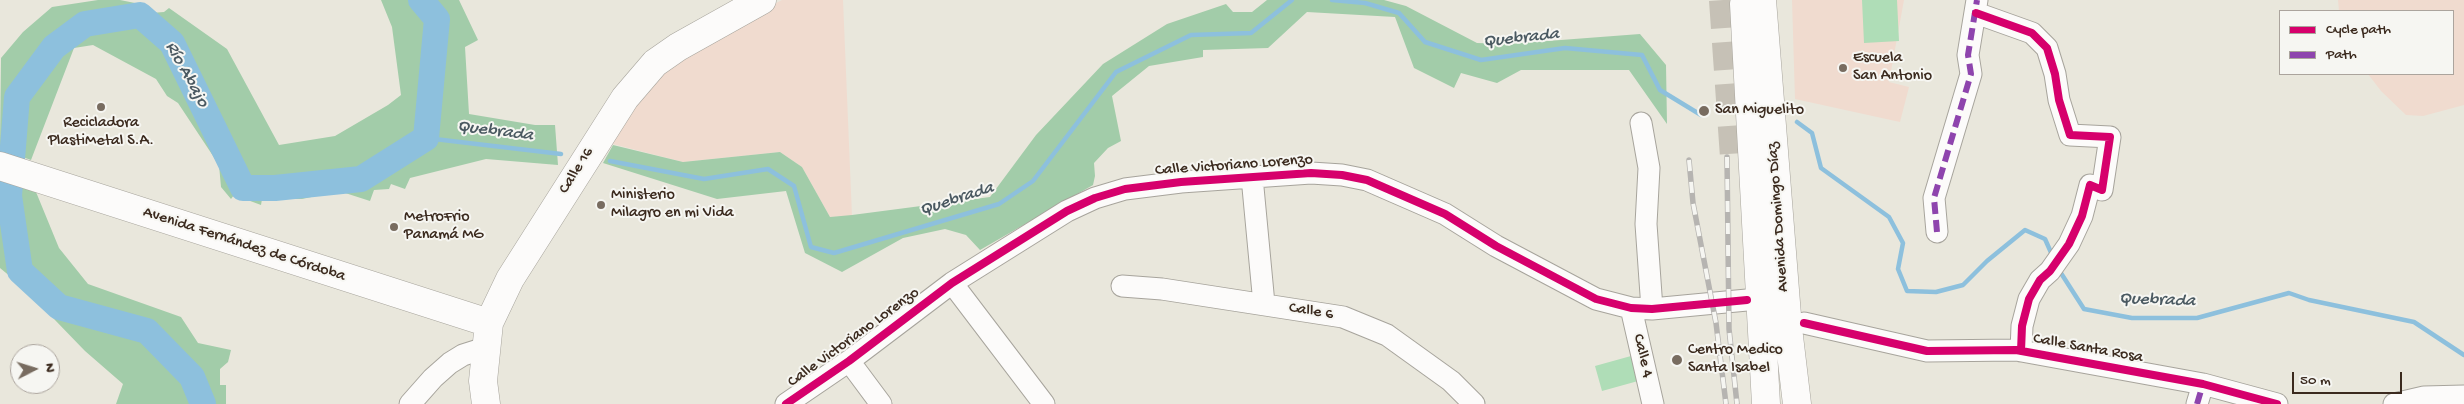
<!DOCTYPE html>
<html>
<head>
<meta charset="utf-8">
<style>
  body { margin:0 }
  #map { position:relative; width:2464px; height:404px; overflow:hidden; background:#e9e7dc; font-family:"Gochi Hand",sans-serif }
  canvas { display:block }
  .legend { position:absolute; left:2279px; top:10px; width:175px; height:65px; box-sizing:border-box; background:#f6f6f2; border:1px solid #aba49d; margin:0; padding:6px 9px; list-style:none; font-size:15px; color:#3b2a1e }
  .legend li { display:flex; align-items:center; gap:10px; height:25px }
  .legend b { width:25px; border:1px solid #aba49d }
  .north { position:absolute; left:10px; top:344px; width:50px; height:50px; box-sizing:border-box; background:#f6f6f2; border:1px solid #aba49d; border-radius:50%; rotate:85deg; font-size:14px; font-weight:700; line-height:20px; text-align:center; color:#3b2a1e }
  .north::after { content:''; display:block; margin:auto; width:18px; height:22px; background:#786c60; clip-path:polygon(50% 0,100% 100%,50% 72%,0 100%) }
  .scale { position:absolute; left:2292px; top:372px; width:110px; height:22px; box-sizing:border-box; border:2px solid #3b2a1e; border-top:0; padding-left:6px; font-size:15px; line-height:18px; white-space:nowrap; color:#3b2a1e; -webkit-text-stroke:4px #f6f6f2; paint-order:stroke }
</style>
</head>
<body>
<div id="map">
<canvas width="2464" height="404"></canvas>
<ul class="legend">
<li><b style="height:6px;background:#d6006c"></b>Cycle path</li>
<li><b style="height:6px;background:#8e44ad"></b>Path</li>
</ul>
<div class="north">N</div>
<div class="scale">50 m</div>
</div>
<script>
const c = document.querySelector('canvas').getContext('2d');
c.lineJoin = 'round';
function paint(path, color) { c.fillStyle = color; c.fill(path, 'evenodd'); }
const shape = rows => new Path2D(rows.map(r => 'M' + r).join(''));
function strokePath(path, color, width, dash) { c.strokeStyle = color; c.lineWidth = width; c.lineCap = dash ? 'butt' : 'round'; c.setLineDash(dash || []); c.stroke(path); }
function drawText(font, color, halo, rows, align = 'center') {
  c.font = font + ' "Gochi Hand",sans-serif'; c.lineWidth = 4; c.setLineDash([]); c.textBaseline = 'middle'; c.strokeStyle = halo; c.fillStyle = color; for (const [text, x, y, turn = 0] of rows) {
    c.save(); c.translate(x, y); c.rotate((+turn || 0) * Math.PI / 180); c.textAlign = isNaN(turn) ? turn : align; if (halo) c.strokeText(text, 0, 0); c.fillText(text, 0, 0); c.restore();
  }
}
const built = shape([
  [782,0,843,0,852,216,830,217,802,167,780,152,683,162,605,142,660,73,705,39],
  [1792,0,1904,0,1889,82,1909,87,1900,122,1795,99],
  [2338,0,2464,0,2464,105,2423,116,2406,115,2381,91,2368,74,2453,74,2453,11,2339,11]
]);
const green = shape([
  [1862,0,1897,0,1899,41,1864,43],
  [1631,356,1638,381,1602,391,1595,366]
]);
const forest = shape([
  [98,0,120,0,135,3,151,13,164,12,169,8,227,49,279,145,335,136,388,105,401,95,392,27,381,0,459,0,478,40,465,47,469,114,535,125,555,125,558,165,486,159,410,178,405,189,391,184,389,189,374,190,370,201,339,191,302,199,262,199,261,205,234,195,231,199,221,187,219,165,178,103,167,96,156,79,93,45,74,48,31,160,0,149,1,58,23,32,52,7],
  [1267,0,1384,0,1406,6,1477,43,1508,44,1640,34,1666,65,1667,124,1629,70,1521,70,1497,83,1461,73,1454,88,1414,68,1395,17,1307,12,1268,48,1203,50,1203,57,1149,66,1112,96,1121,141,1108,148,1094,163,1095,176,1093,185,980,250,966,235,945,229,903,238,842,272,805,253,786,191,717,199,603,163,613,145,683,162,780,152,802,167,830,217,852,215,990,197,1036,135,1103,64,1167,24,1226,4,1233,12,1252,12],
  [0,181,36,192,59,248,88,284,181,317,198,343,231,350,228,362,220,369,220,385,226,385,226,404,116,404,123,384,85,351,23,287,0,268]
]);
const stream = shape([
  [1332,0,1365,3,1399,13,1425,42,1481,60,1565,48,1642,55,1660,90,1701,115],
  [1797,122,1812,133,1821,168,1889,217,1903,243,1898,269,1907,291,1936,292,1963,285,1987,261,2025,230,2045,239,2053,257],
  [426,138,561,154],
  [610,161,704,179,768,169,794,186,811,247,834,253,999,204,1033,181,1116,72,1191,35,1251,33,1292,0],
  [2059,270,2084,309,2132,318,2197,318,2289,293,2309,300,2414,322,2464,355]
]);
const river = shape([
  [203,404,192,377,147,331,59,307,20,271,9,196,17,97,54,47,85,24,140,15,172,43,243,188,275,188,361,179,426,138,437,19,421,0]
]);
const majorTunnel = shape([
  [1723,0,1734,157]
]);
const minor = shape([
  [1976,13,2032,33,2047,48,2055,74,2059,100,2070,135,2110,137,2102,190,2090,185,2082,216,2069,244,2050,271,2040,280,2029,299,2022,326,2021,351],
  [1641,123,1649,168,1646,224,1652,309],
  [1252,177,1264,304],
  [1937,232,1934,198,1971,74,1968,55,1977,0],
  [952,283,1044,404],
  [1122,286,1162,289,1343,317,1387,335,1451,381,1474,404],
  [1631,308,1653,404],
  [1804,323,1927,351,2016,350,2203,384,2277,404],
  [849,361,881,404],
  [410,404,433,378,450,363,463,355,485,348],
  [786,404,849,361,952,283,1067,211,1095,198,1125,189,1181,182,1311,173,1342,175,1367,180,1445,214,1496,246,1596,299,1631,308,1652,309,1747,300],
  [2197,404,2203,384],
  [2394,404,2424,397,2464,396]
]);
const major = shape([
  [1762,0,1788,328,1797,404],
  [1744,4,1766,404],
  [0,166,489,323],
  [486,404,483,381,489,323,510,279,625,98,655,63,678,47,762,0]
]);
const rail = shape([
  [1727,157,1729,329,1737,404],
  [1689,160,1693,203,1716,323,1726,404]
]);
const quiet = shape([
  [1937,232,1934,198,1971,74,1968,55,1977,0],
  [2197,404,2203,384]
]);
const cycleway = shape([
  [1976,13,2032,33,2047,48,2055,74,2059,100,2070,135,2110,137,2102,190,2090,185,2082,216,2069,244,2050,271,2040,280,2029,299,2022,326,2021,351],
  [1804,323,1927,351,2016,350,2203,384,2277,404],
  [786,404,849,361,952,283,1067,211,1095,198,1125,189,1181,182,1311,173,1342,175,1367,180,1445,214,1496,246,1596,299,1631,308,1652,309,1747,300]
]);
const markers = [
  [1843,68,5,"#786c60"],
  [101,107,5,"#786c60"],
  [1704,111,6,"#786c60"],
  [601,205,5,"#786c60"],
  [394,227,5,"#786c60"],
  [1677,360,6,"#786c60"]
];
const poiNames = [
  ["Escuela",1853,59],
  ["San Antonio",1853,77],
  ["San Miguelito",1715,111],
  ["Recicladora",101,124,"center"],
  ["PlastiMetal S.A.",101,142,"center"],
  ["Ministerio",611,196],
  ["Milagro en mi Vida",611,214],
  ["MetroFrio",404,218],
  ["Panamá MG",404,236],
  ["Centro Medico",1688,351],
  ["Santa Isabel",1688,369]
];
const streetNames = [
  ["Calle Victoriano Lorenzo",1234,166,-4],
  ["Calle 16",577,171,-58],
  ["Avenida Domingo Díaz",1779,217,-94],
  ["Avenida Fernández de Córdoba",244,245,18],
  ["Calle 6",1311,312,9],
  ["Calle Victoriano Lorenzo",854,338,-36],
  ["Calle Santa Rosa",2088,349,10],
  ["Calle 4",1642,356,77]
];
const waterNames = [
  ["Quebrada",1521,39,-6],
  ["Río Abajo",186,75,61],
  ["Quebrada",495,132,7],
  ["Quebrada",957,200,-18],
  ["Quebrada",2157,301,2]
];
paint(built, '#f0dbcf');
paint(green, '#afddb7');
paint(forest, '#a2cca9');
strokePath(stream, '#8dc0dd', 4.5);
strokePath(river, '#8dc0dd', 26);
strokePath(majorTunnel, '#c6c1b6', 28, [28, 14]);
strokePath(minor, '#a7a49c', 23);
strokePath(major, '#a7a49c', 29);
strokePath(minor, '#fcfbfa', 21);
strokePath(major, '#fcfbfa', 28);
strokePath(rail, '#b6b4b1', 5.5);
strokePath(rail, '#f6f6f2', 4, [11]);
strokePath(quiet, '#8e44ad', 6, [12, 6]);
strokePath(cycleway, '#d6006c', 8);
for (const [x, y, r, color] of markers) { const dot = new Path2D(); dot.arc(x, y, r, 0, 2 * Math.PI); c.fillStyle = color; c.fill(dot); strokePath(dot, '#f6f6f2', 2); }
drawText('16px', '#3b2a1e', '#f6f6f2', poiNames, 'left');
drawText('16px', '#3b2a1e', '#f6f6f2', streetNames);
drawText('italic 18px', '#4a5961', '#f6f6f2', waterNames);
</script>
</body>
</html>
